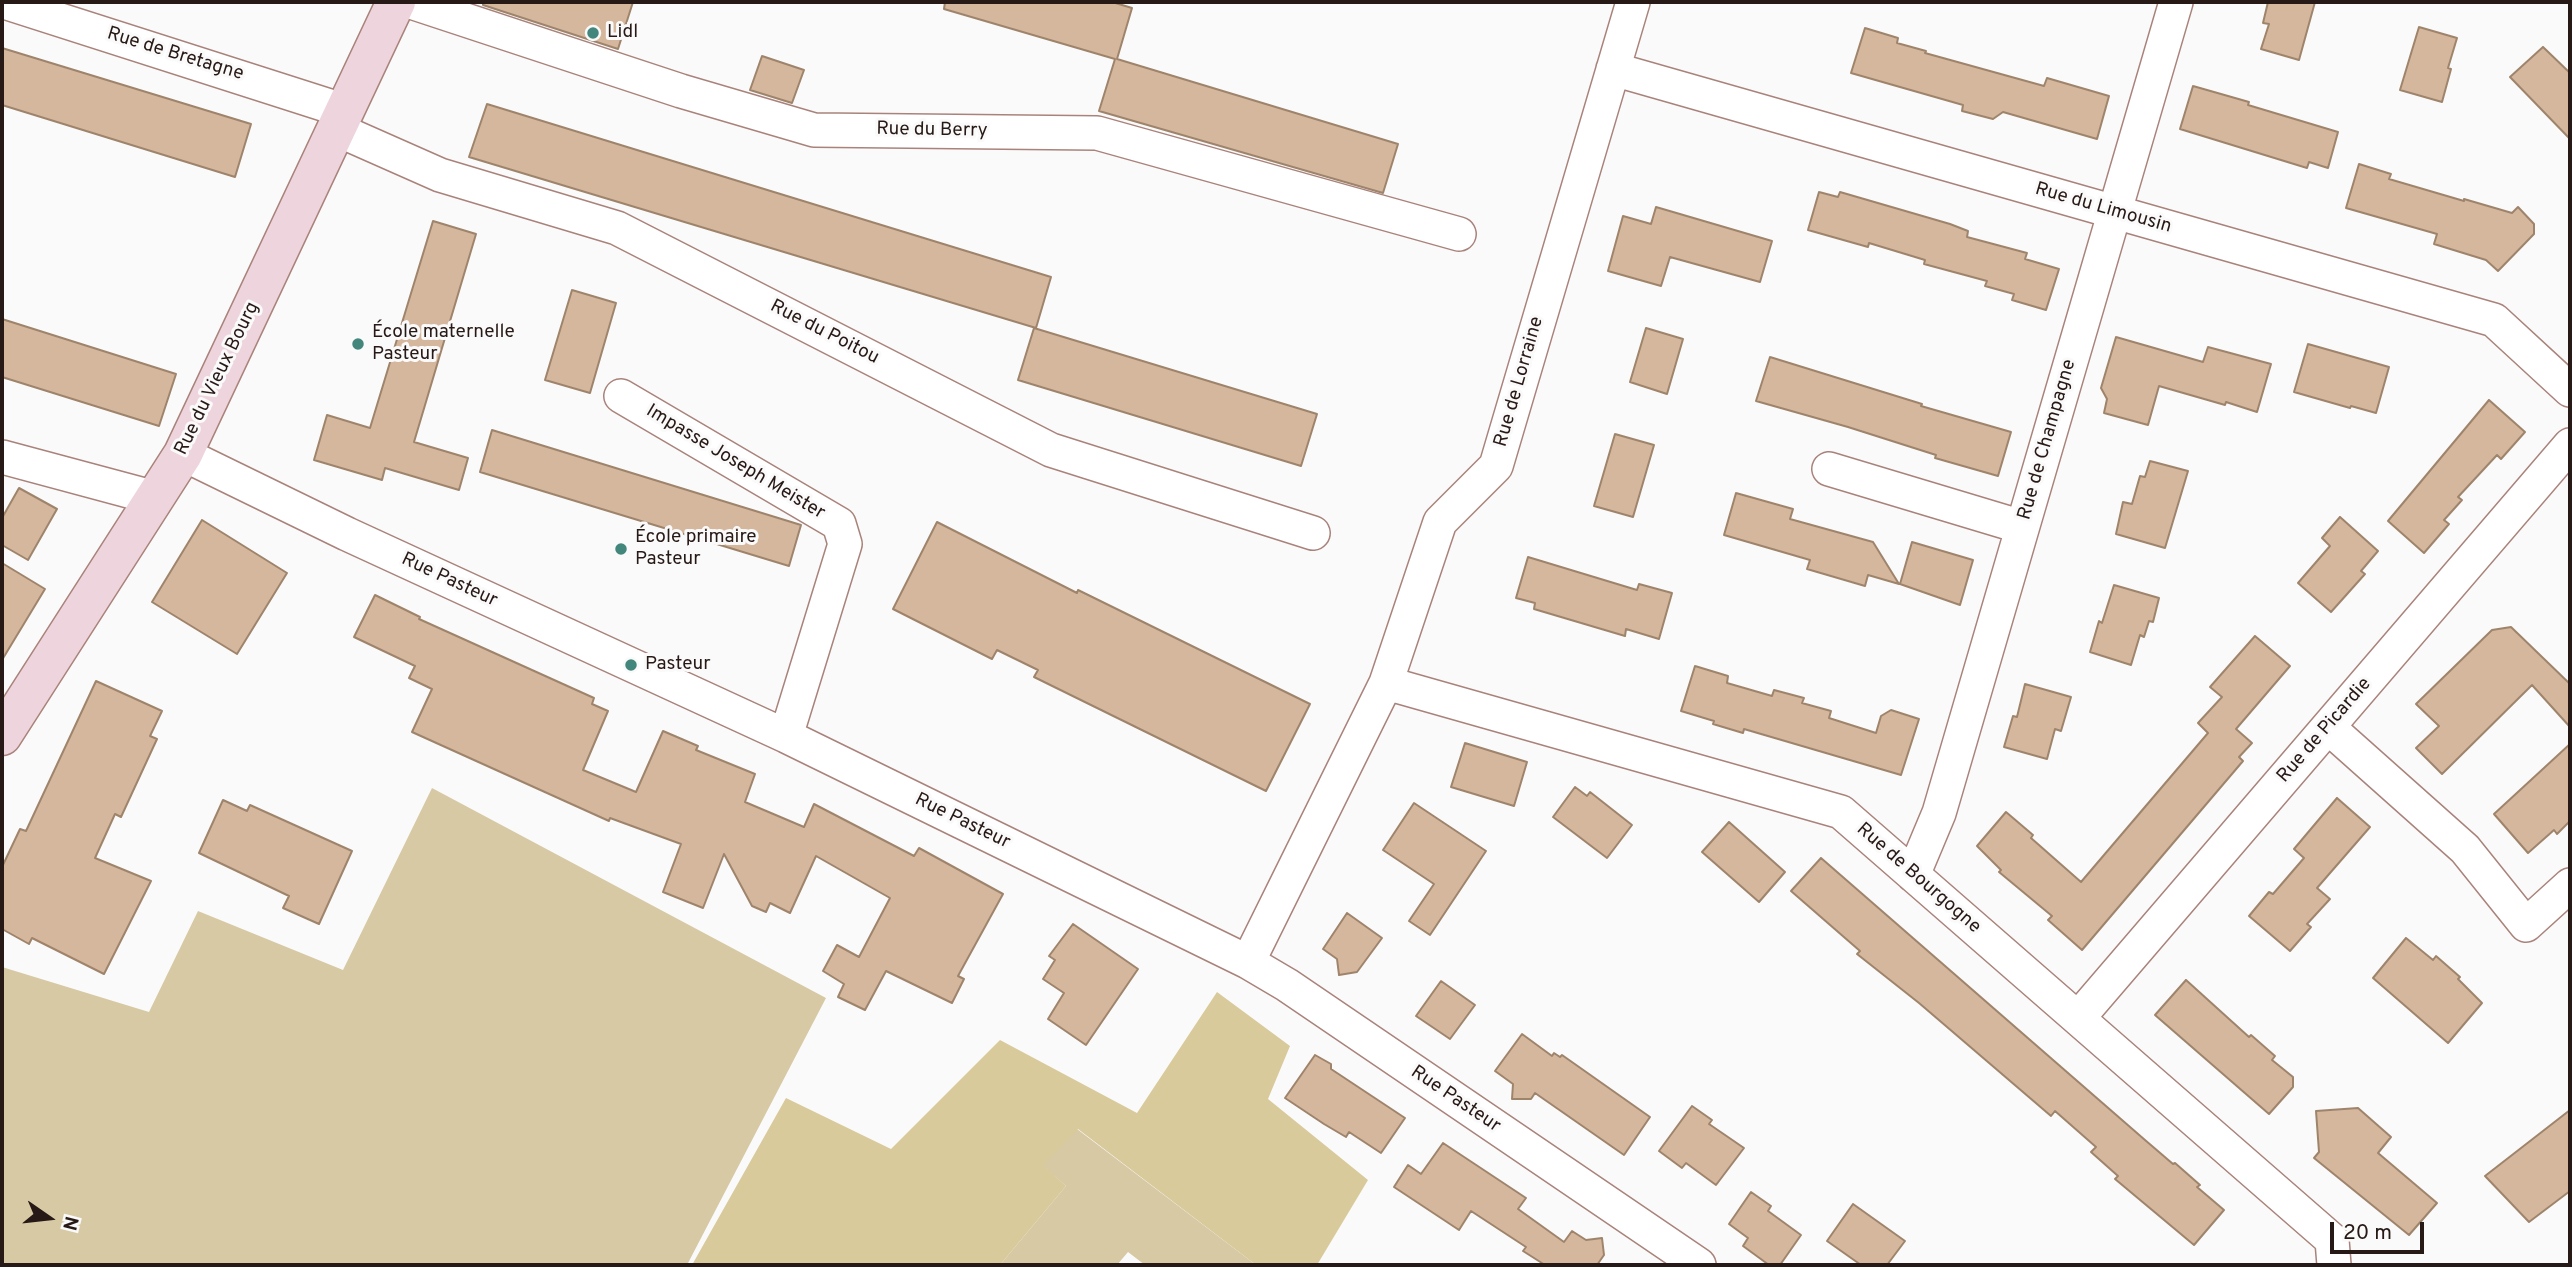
<!DOCTYPE html>
<html>
<head>
<meta charset="utf-8">
<style>
  body { margin:0 }
  #map { position:relative; width:2572px; height:1267px; overflow:hidden; background:#fafafa; font-family:Overpass,sans-serif }
  canvas { display:block }
  .frame { position:absolute; inset:0; border:4px solid #271916; pointer-events:none }
  .north { position:absolute; left:14px; top:1183px; width:70px; height:70px; -webkit-text-stroke:5px #fafafa; paint-order:stroke; rotate:104deg; font-size:19px; font-weight:700; line-height:28px; text-align:center; color:#271916 }
  .north::after { content:''; display:block; margin:auto; width:24px; height:32px; background:#271916; clip-path:polygon(50% 0,100% 100%,50% 72%,0 100%) }
  .scale { position:absolute; left:2330px; top:1222px; width:94px; height:32px; box-sizing:border-box; border:4px solid #271916; border-top:0; padding-left:9px; font-size:21px; line-height:24px; white-space:nowrap; color:#271916; -webkit-text-stroke:5px #fafafa; paint-order:stroke }
</style>
</head>
<body>
<div id="map">
<canvas width="2572" height="1267"></canvas>
<div class="frame"></div>
<div class="north">N</div>
<div class="scale">20 m</div>
</div>
<script>
const c = document.querySelector('canvas').getContext('2d');
c.lineJoin = 'round';
function paint(path, color) { c.fillStyle = color; c.fill(path, 'evenodd'); }
const shape = rows => new Path2D(rows.map(r => 'M' + r).join(''));
function strokePath(path, color, width, dash) { c.strokeStyle = color; c.lineWidth = width; c.lineCap = dash ? 'butt' : 'round'; c.setLineDash(dash || []); c.stroke(path); }
function drawText(font, color, halo, rows, align = 'center') {
  c.font = font + ' Overpass,sans-serif'; c.lineWidth = 6; c.setLineDash([]); c.textBaseline = 'middle'; c.strokeStyle = halo; c.fillStyle = color; for (const [text, x, y, turn = 0] of rows) {
    c.save(); c.translate(x, y); c.rotate((+turn || 0) * Math.PI / 180); c.textAlign = isNaN(turn) ? turn : align; if (halo) c.strokeText(text, 0, 0); c.fillText(text, 0, 0); c.restore();
  }
}
const green = shape([
  [432,788,826,998,687,1265,2,1265,2,967,149,1012,198,911,343,970],
  [1077,1129,1256,1265,1145,1265,1128,1252,1117,1265,1000,1265,1066,1186,1042,1165]
]);
const forest = shape([
  [1217,992,1290,1046,1268,1099,1368,1180,1317,1265,1256,1265,1078,1129,1043,1165,1066,1186,1000,1265,692,1265,786,1098,891,1149,1000,1040,1137,1113]
]);
const building = shape([
  [483,2,633,2,618,49,483,5,483,2],
  [945,2,1112,2,1132,8,1117,59,1398,144,1383,193,1099,111,1115,59,944,9,945,2],
  [2268,2,2315,2,2299,60,2261,49,2269,24,2263,23,2268,2],
  [2419,27,2457,38,2448,68,2451,69,2442,102,2400,90,2419,27],
  [1865,28,1898,38,1897,43,1926,51,1925,53,2044,86,2047,78,2109,96,2097,139,2003,112,1993,119,1962,111,1963,105,1851,73,1865,28],
  [2543,47,2570,73,2570,139,2510,77,2543,47],
  [2,48,251,124,235,177,2,105,2,48],
  [762,56,804,70,792,103,750,90,762,56],
  [2193,86,2249,102,2248,105,2338,132,2328,168,2309,162,2307,168,2180,129,2193,86],
  [487,104,1051,277,1036,328,469,157,487,104],
  [2359,164,2391,174,2389,179,2464,201,2464,199,2512,213,2518,207,2534,224,2534,234,2498,271,2486,260,2434,244,2437,234,2346,208,2359,164],
  [1819,192,1838,197,1840,192,1950,224,1968,231,1967,237,2027,253,2025,259,2059,269,2046,310,2012,300,2014,294,1985,286,1987,281,1924,264,1925,260,1869,243,1868,247,1808,230,1819,192],
  [1656,207,1772,241,1760,282,1670,257,1661,286,1608,271,1623,216,1651,224,1656,207],
  [433,221,476,234,414,442,468,458,459,490,385,468,382,480,314,460,327,415,370,428,433,221],
  [572,290,616,303,590,393,545,380,572,290],
  [2,319,176,374,159,426,2,377,2,319],
  [1034,328,1317,414,1301,466,1018,380,1034,328],
  [1646,328,1683,339,1667,394,1630,382,1646,328],
  [2116,337,2203,362,2208,347,2271,364,2257,412,2226,402,2225,405,2159,386,2148,425,2104,413,2107,399,2101,388,2116,337],
  [2308,344,2389,367,2376,413,2351,406,2350,408,2294,392,2308,344],
  [1770,357,1922,404,1921,406,2011,432,1998,476,1935,458,1936,455,1848,427,1756,401,1770,357],
  [2489,400,2525,432,2501,459,2497,455,2458,497,2462,500,2444,520,2449,524,2424,553,2388,521,2489,400],
  [492,430,801,525,789,566,480,472,492,430],
  [1615,434,1654,445,1633,517,1594,506,1615,434],
  [2150,461,2188,471,2165,548,2116,534,2123,502,2132,504,2140,476,2145,477,2150,461],
  [19,488,57,509,28,560,2,545,2,518,19,488],
  [1736,493,1793,509,1790,519,1873,542,1899,584,1868,575,1865,586,1807,569,1810,560,1724,535,1736,493],
  [2340,517,2378,551,2361,571,2365,574,2331,612,2298,583,2330,546,2322,538,2340,517],
  [202,520,287,573,237,654,152,602,202,520],
  [937,522,1077,593,1078,590,1310,704,1266,791,1034,677,1038,670,997,650,992,659,893,609,937,522],
  [1912,542,1973,560,1960,605,1900,584,1912,542],
  [1528,557,1637,590,1639,584,1672,593,1659,639,1626,629,1625,636,1534,609,1535,603,1516,598,1528,557],
  [2,563,45,589,2,660,2,563],
  [2114,585,2159,598,2153,622,2149,621,2144,637,2140,635,2131,665,2090,652,2099,621,2102,623,2114,585],
  [375,595,420,617,419,619,594,698,592,704,608,711,583,770,636,792,663,731,698,746,696,750,755,774,745,802,804,827,814,804,914,856,919,848,1003,894,958,976,964,979,952,1003,886,971,865,1010,838,997,844,984,823,971,837,945,859,957,890,898,816,856,790,913,770,903,766,912,752,906,724,854,703,908,663,892,681,844,610,818,609,821,412,732,432,689,409,678,415,666,354,637,375,595],
  [2511,627,2570,684,2570,727,2532,685,2442,774,2416,748,2439,726,2416,704,2492,630,2511,627],
  [2255,636,2290,666,2236,729,2252,743,2239,757,2243,761,2082,950,2048,920,2052,916,1999,872,2001,870,1977,846,2006,812,2033,835,2031,838,2081,882,2208,733,2198,723,2222,697,2210,687,2255,636],
  [1695,666,1728,676,1727,683,1772,696,1774,690,1804,698,1802,703,1831,711,1829,718,1876,733,1881,716,1891,710,1919,719,1901,775,1744,729,1743,733,1713,724,1714,721,1681,711,1695,666],
  [96,681,162,711,150,736,157,739,121,817,115,814,95,858,151,881,104,974,32,938,29,944,2,929,2,867,20,829,26,831,96,681],
  [2025,684,2071,697,2061,731,2055,729,2047,759,2004,747,2013,716,2017,717,2025,684],
  [1465,743,1527,762,1514,806,1451,787,1465,743],
  [2570,744,2570,821,2557,834,2554,830,2528,853,2494,814,2570,744],
  [1575,787,1587,796,1590,792,1632,825,1607,858,1553,817,1575,787],
  [2337,798,2370,827,2317,888,2330,899,2307,924,2311,927,2290,951,2249,916,2269,892,2273,894,2304,858,2294,849,2337,798],
  [223,800,247,811,250,805,352,851,319,924,283,908,289,896,199,853,223,800],
  [1414,803,1486,851,1430,935,1409,921,1434,884,1383,850,1414,803],
  [1729,822,1785,872,1759,902,1702,852,1729,822],
  [1821,858,2145,1140,2173,1164,2175,1163,2200,1185,2197,1187,2224,1210,2194,1245,2115,1179,2118,1176,2091,1152,2096,1147,2055,1111,2051,1116,1919,1003,1857,954,1860,951,1791,891,1821,858],
  [1347,913,1382,938,1357,972,1339,975,1337,959,1323,949,1347,913],
  [1073,924,1138,969,1086,1045,1048,1019,1064,993,1043,979,1055,960,1049,956,1073,924],
  [2406,938,2433,960,2436,956,2460,977,2458,979,2482,1003,2448,1043,2373,978,2406,938],
  [2186,980,2249,1037,2251,1035,2275,1056,2272,1060,2293,1077,2293,1087,2269,1114,2155,1015,2186,980],
  [1441,981,1475,1005,1450,1039,1416,1016,1441,981],
  [1522,1034,1552,1056,1554,1053,1560,1057,1562,1055,1650,1117,1624,1155,1535,1093,1531,1099,1512,1099,1513,1084,1495,1071,1522,1034],
  [1315,1055,1331,1064,1331,1069,1405,1118,1381,1153,1349,1132,1346,1137,1324,1124,1285,1098,1315,1055],
  [1692,1106,1712,1120,1709,1124,1744,1148,1716,1185,1686,1163,1682,1168,1659,1151,1692,1106],
  [2358,1108,2391,1137,2378,1153,2437,1203,2409,1235,2314,1158,2319,1152,2316,1111,2358,1108],
  [2570,1110,2570,1191,2529,1222,2485,1176,2570,1110],
  [1443,1143,1526,1198,1518,1209,1564,1242,1572,1231,1586,1240,1602,1238,1604,1255,1597,1265,1545,1265,1523,1251,1526,1247,1471,1211,1459,1230,1394,1187,1408,1165,1421,1174,1443,1143],
  [1751,1192,1771,1206,1768,1211,1801,1235,1780,1265,1769,1265,1743,1246,1748,1238,1729,1224,1751,1192],
  [1853,1204,1905,1241,1887,1265,1861,1265,1827,1241,1853,1204]
]);
const street = shape([
  [4,2,345,111],
  [411,2,681,91,814,130,1097,133,1459,234],
  [1613,69,2494,320,2570,390],
  [336,129,440,175,617,228,1051,450,1313,533],
  [621,396,839,524,845,544,786,736],
  [183,454,347,534,786,736,1248,962,1287,985,1699,1265],
  [2,457,155,498],
  [1829,469,2022,527],
  [1386,683,1841,812,2332,1240,2334,1265],
  [2328,727,2465,849,2526,925,2570,885],
  [1913,875,1939,813,2176,2],
  [1248,962,1386,683,1440,522,1496,466,1633,2],
  [2079,1017,2570,445]
]);
const secondary = shape([
  [2,736,183,454,396,2]
]);
const markers = [
  [593,33,7,"#43877c"],
  [358,344,7,"#43877c"],
  [621,549,7,"#43877c"],
  [631,665,7,"#43877c"]
];
const poiNames = [
  ["Lidl",607,33],
  ["École maternelle",372,333],
  ["Pasteur",372,355],
  ["École primaire",635,538],
  ["Pasteur",635,560],
  ["Pasteur",645,665]
];
const streetNames = [
  ["Rue de Bretagne",175,55,17],
  ["Rue du Berry",932,131,1],
  ["Rue du Limousin",2103,209,16],
  ["Rue du Poitou",824,333,27],
  ["Rue du Vieux Bourg",218,379,-64],
  ["Rue de Lorraine",1520,382,-74],
  ["Rue de Champagne",2048,440,-74],
  ["Impasse Joseph Meister",735,463,31],
  ["Rue Pasteur",449,581,25],
  ["Rue de Picardie",2325,731,-49],
  ["Rue Pasteur",962,822,26],
  ["Rue de Bourgogne",1918,879,41],
  ["Rue Pasteur",1455,1100,34]
];
paint(green, '#d6c9a4');
paint(forest, '#d9ca9b');
paint(building, '#d5b79e');
strokePath(building, '#9f846c', 2);
strokePath(street, '#a9837b', 36);
strokePath(secondary, '#a9837b', 41);
strokePath(street, '#fff', 33);
strokePath(secondary, '#eed4dc', 38);
for (const [x, y, r, color] of markers) { const dot = new Path2D(); dot.arc(x, y, r, 0, 2 * Math.PI); c.fillStyle = color; c.fill(dot); strokePath(dot, '#fafafa', 2.5); }
drawText('19px', '#271916', '#fafafa', poiNames, 'left');
drawText('19px', '#271916', '#fafafa', streetNames);
</script>
</body>
</html>
